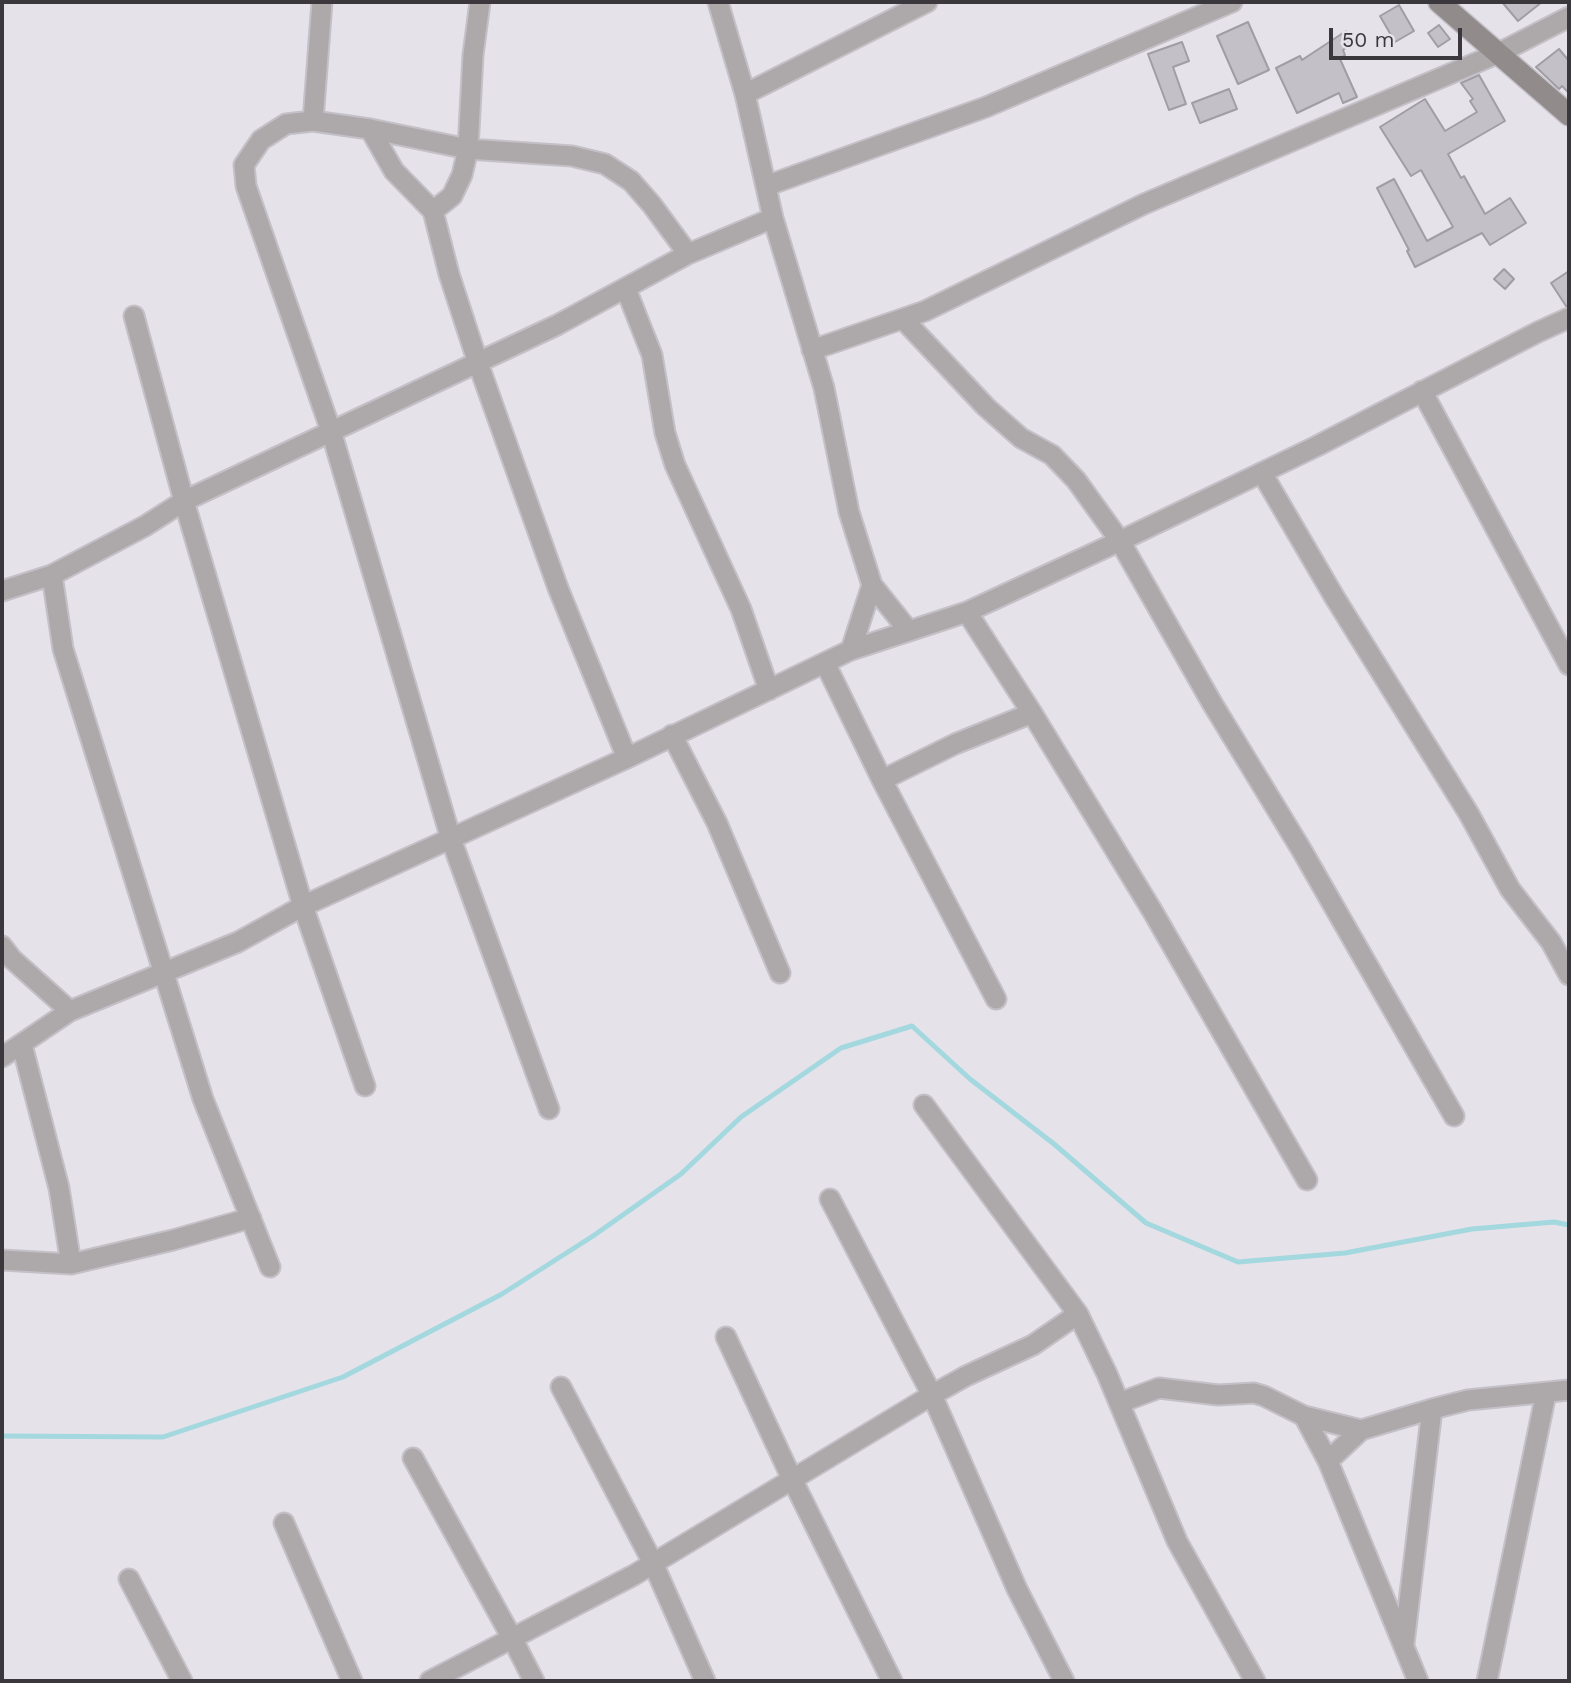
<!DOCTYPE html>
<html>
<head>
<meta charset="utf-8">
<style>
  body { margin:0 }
  #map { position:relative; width:1571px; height:1683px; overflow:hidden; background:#e6e2ea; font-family:"Work Sans",sans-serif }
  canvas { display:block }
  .frame { position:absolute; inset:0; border:4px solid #3a383c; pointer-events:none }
  .scale { position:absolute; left:1329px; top:28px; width:133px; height:32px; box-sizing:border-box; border:4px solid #3a383c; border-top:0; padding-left:9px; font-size:21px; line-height:24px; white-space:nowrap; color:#3a383c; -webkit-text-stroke:5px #e6e2ea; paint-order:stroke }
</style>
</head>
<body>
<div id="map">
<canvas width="1571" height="1683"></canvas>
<div class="frame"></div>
<div class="scale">50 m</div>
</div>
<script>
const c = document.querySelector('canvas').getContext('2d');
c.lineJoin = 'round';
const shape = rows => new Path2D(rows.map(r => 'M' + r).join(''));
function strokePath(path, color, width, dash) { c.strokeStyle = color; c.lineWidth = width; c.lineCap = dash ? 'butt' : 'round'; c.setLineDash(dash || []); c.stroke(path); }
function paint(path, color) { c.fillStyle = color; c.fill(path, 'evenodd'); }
const stream = shape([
  [2,1436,163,1437,343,1377,502,1294,593,1236,681,1174,741,1117,841,1048,912,1026,970,1079,1054,1144,1146,1223,1238,1262,1345,1253,1472,1229,1554,1222,1569,1225]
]);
const building = shape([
  [1502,2,1542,2,1518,21,1502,2],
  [1399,5,1414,31,1395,42,1380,16,1399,5],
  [1248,22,1269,70,1238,84,1217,36,1248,22],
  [1439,25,1450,39,1438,47,1428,33,1439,25],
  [1346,31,1354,42,1343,50,1345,55,1340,59,1357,97,1343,103,1339,93,1297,113,1276,68,1300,56,1302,60,1346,31],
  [1182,42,1189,61,1173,67,1186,104,1169,110,1148,54,1182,42],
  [1559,49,1569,61,1569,93,1562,86,1559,89,1536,67,1559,49],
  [1479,75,1505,121,1448,154,1461,178,1464,176,1485,214,1510,198,1526,223,1490,245,1482,233,1415,267,1407,251,1409,250,1377,188,1394,179,1427,241,1453,227,1421,170,1411,176,1380,127,1425,99,1445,131,1477,112,1470,101,1473,99,1461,83,1479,75],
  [1229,89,1237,109,1200,123,1192,103,1229,89],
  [1504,269,1514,279,1505,289,1494,279,1504,269],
  [1569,271,1569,306,1566,306,1551,283,1569,271]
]);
const street = shape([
  [480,2,473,55,468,149,462,175,452,196,433,211,449,274,478,363,558,588,627,758],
  [718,2,745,94,773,218,824,388,849,512,872,585,908,630],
  [745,94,927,2],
  [313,121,322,2],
  [370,129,394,171,433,211],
  [766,186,986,107,1232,2],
  [626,289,652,355,665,433,675,465,741,609,769,690],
  [134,316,184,501,303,906,365,1086],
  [903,319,986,407,1021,438,1052,455,1076,480,1120,541,1212,703,1301,849,1454,1116],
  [812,350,925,311,1144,204,1499,53,1569,17],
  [1422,391,1569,665],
  [1262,473,1335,598,1469,814,1510,889,1551,942,1569,975],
  [52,575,63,649,203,1099,270,1267],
  [2,591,52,575,145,526,184,501,557,325,688,254,773,218],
  [967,612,1032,713,1153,912,1307,1180],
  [851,650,872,585],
  [825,663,882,780,996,999],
  [672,735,717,823,780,973],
  [882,780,955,744,1032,713],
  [2,946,12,959,70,1011],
  [22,1045,59,1188,71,1264],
  [2,1057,70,1011,238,942,303,906,627,758,851,650,967,612,1120,541,1317,446,1538,332,1569,318],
  [924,1105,1078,1314,1107,1374,1177,1541,1255,1681],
  [549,1109,451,839,331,431,246,186,244,165,261,140,286,124,313,121,370,129,468,149,572,156,605,164,631,181,652,205,688,254],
  [830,1199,932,1395,1017,1589,1064,1681],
  [2,1260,71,1264,173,1240,251,1218],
  [726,1337,792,1479,892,1681],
  [561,1387,653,1563,705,1681],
  [1119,1403,1159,1388,1218,1395,1254,1393,1264,1396,1304,1416,1328,1461,1418,1681],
  [1304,1416,1361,1430],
  [413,1458,512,1638,534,1681],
  [1328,1461,1361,1430,1432,1409,1468,1400,1569,1390],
  [284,1523,352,1681],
  [129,1579,182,1681],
  [1404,1644,1432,1409],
  [430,1681,634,1575,932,1395,966,1376,1033,1345,1078,1314],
  [1487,1681,1546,1393]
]);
const secondary = shape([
  [1439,2,1569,115]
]);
strokePath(stream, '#a3d8df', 5);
paint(building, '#c4c0c8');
strokePath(building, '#a09da4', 2);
strokePath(street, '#c4c0c7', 23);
strokePath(secondary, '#c4c0c7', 24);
strokePath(street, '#ada8a9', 19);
strokePath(secondary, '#928b8c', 21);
</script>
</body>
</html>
